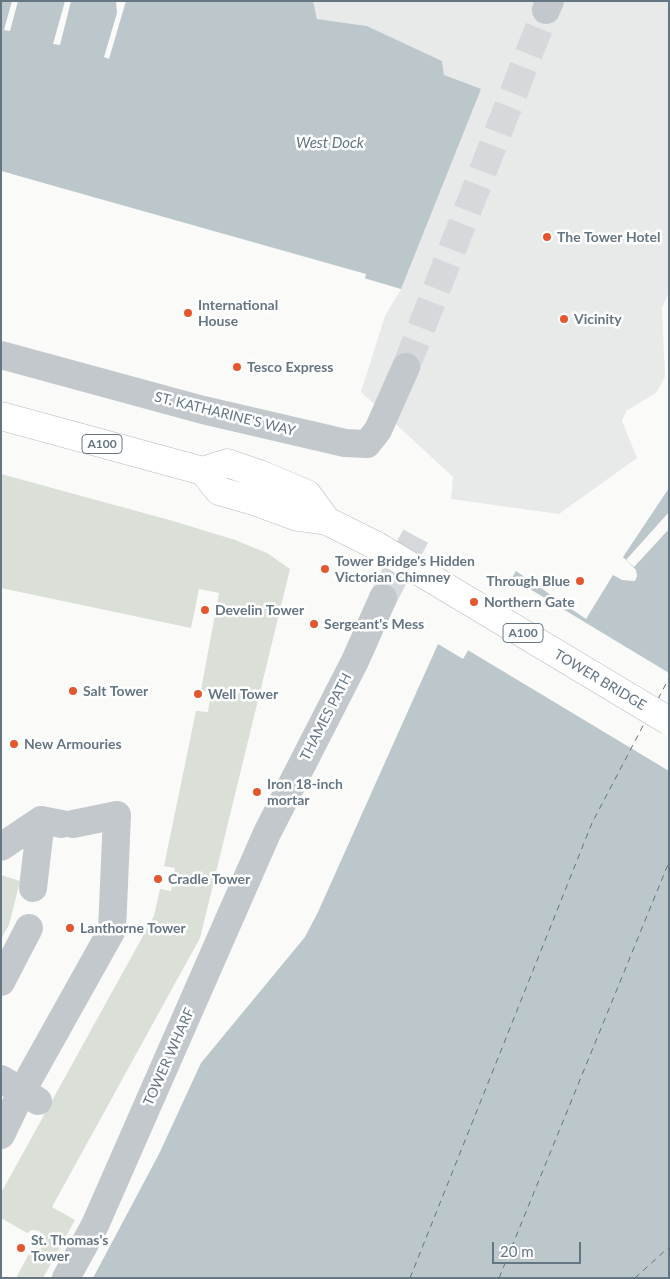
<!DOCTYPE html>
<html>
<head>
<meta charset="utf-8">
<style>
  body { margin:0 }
  #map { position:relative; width:670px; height:1279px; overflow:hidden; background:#fafaf8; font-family:Lato,sans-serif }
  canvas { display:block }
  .frame { position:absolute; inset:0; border:2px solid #657683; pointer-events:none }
  .scale { position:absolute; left:492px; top:1242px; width:89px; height:22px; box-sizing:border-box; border:2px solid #657683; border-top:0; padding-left:6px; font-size:15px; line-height:18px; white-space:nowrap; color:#657683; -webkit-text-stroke:4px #fff; paint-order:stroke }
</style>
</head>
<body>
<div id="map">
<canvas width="670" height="1279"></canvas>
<div class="frame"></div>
<div class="scale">20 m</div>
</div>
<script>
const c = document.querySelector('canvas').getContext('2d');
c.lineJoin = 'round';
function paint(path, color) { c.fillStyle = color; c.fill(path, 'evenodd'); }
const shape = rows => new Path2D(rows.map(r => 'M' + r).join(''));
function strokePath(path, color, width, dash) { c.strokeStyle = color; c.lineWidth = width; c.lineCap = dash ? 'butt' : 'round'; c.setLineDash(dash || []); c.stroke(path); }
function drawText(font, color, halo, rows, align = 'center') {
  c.font = font + ' Lato,sans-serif'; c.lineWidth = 5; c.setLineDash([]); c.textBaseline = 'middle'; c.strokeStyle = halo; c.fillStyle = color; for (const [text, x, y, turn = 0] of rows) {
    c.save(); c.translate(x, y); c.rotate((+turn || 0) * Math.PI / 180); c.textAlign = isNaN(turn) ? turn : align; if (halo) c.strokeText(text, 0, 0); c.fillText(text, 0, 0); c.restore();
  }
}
const built = shape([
  [313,1,669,1,669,292,662,308,665,377,656,393,626,411,622,421,637,458,559,514,451,499,453,477,361,392,385,316,401,289,444,75,442,61,367,26,317,19]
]);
const green = shape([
  [1,474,173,521,235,540,267,553,290,569,200,938,52,1207,75,1220,43,1278,16,1278,31,1250,36,1250,41,1248,45,1240,43,1235,39,1231,32,1230,27,1233,1,1218,1,1193,154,916,160,889,171,891,175,868,164,866,196,711,208,712,211,692,201,690,219,593,199,589,191,628,1,588],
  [1,875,20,881,9,925,1,939]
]);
const water = shape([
  [1,1,313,1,317,19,367,26,442,61,444,75,481,89,401,289,1,171],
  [669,488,669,1278,93,1278,159,1154,201,1063,305,937,318,912,438,644,463,659,516,571,586,619,613,575,622,580,635,581,637,576,636,570,623,557]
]);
const pier = shape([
  [12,1,18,1,10,31,4,30],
  [65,1,71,1,60,45,53,44],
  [116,1,126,1,109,59,104,57,117,13],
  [1,171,366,274,364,281,1,173],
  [669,512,669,529,634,567,626,560],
  [510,577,669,673,669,771,466,649]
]);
const ferry = shape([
  [658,699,669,678],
  [410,1278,592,823,645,722],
  [499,1278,669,862],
  [635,1278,669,1247]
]);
const pedestrianTunnel = shape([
  [383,598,421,526]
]);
const minorTunnel = shape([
  [406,367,546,10]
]);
const pedestrian = shape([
  [1,847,41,820,62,824],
  [33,888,41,820],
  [1,982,29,928],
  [1,1079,38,1101],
  [1,1135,22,1091,112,930,117,815,73,824],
  [66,1278,95,1225,267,833,355,661,383,598]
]);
const minor = shape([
  [546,10,550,1],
  [1,355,203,410,345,443,367,444,378,430,406,367]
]);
const trunk = shape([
  [1,416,203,471,227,463,262,475,307,494,327,521],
  [203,471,219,491,254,501,298,517,327,521,377,546]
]);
const trunkBridge = shape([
  [377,546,669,721]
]);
const markers = [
  [547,237,5,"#e4572e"],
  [188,313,5,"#e4572e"],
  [564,319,5,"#e4572e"],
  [237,367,5,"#e4572e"],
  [325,569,5,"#e4572e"],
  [580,581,5,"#e4572e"],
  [474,602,5,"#e4572e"],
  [205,610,5,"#e4572e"],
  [314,624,5,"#e4572e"],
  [73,691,5,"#e4572e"],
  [198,694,5,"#e4572e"],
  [14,744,5,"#e4572e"],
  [257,792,5,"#e4572e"],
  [158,879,5,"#e4572e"],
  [70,928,5,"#e4572e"],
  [21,1248,5,"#e4572e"]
];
const shields = [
  [102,444,40],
  [523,633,40]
];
const shieldNames = [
  ["A100",102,444],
  ["A100",523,633]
];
const poiNames = [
  ["The Tower Hotel",557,237],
  ["International",198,305],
  ["House",198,321],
  ["Vicinity",574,319],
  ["Tesco Express",247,367],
  ["Tower Bridge's Hidden",335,561],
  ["Victorian Chimney",335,577],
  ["Through Blue",570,581,"right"],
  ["Northern Gate",484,602],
  ["Develin Tower",215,610],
  ["Sergeant's Mess",324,624],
  ["Salt Tower",83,691],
  ["Well Tower",208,694],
  ["New Armouries",24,744],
  ["Iron 18-inch",267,784],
  ["mortar",267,800],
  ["Cradle Tower",168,879],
  ["Lanthorne Tower",80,928],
  ["St. Thomas's",31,1240],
  ["Tower",31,1256]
];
const streetNames = [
  ["ST. KATHARINE'S WAY",225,414,14],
  ["TOWER BRIDGE",600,680,31],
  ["THAMES PATH",326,717,-63],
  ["TOWER WHARF",169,1057,-66]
];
const waterNames = [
  ["West Dock",330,143]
];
paint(built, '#e8e9e9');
paint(green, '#dadfd7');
paint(water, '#bbc7cb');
paint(pier, '#fafaf8');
strokePath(ferry, '#60757c', 1, [6, 5]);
strokePath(pedestrianTunnel, '#d5d9db', 28, [28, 14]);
strokePath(minorTunnel, '#d5d9db', 28, [28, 14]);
strokePath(trunk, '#b4b9bd', 29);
strokePath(pedestrian, '#c3c8cc', 28);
strokePath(minor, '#c3c8cc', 28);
strokePath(trunk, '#fff', 28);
strokePath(trunkBridge, '#b4b9bd', 29, []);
strokePath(trunkBridge, '#fff', 28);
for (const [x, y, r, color] of markers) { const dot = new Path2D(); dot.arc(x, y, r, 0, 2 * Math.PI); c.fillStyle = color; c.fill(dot); strokePath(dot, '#fff', 2); }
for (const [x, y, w] of shields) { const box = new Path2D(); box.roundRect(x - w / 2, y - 9.5, w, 19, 4); c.fillStyle = '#fff'; c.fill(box); strokePath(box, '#657683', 1); }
drawText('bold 12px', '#657683', null, shieldNames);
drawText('bold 14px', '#657683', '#fff', poiNames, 'left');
drawText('14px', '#657683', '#fff', streetNames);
drawText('italic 15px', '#60757c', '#fff', waterNames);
</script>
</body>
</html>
